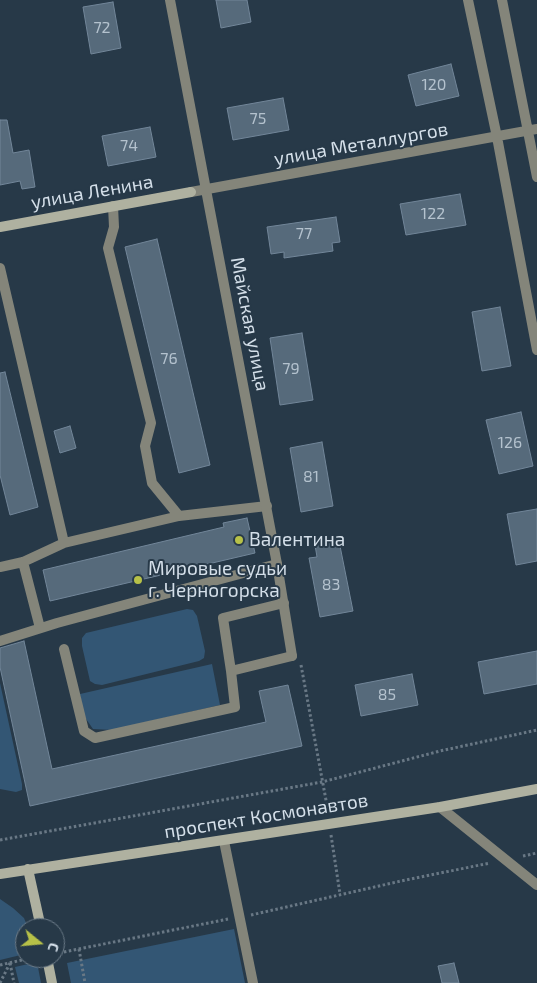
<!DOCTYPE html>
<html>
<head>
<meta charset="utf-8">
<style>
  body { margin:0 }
  #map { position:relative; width:537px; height:983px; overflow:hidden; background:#273948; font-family:"Exo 2",sans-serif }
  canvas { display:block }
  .north { position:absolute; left:15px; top:918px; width:50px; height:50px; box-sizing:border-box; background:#273948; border:1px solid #6c7b88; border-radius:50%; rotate:107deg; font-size:14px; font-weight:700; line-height:20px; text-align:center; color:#d4dfe9 }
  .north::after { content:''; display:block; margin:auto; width:18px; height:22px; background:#b7c148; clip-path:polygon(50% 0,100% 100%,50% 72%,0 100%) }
</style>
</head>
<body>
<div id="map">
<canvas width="537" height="983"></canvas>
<div class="north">С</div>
</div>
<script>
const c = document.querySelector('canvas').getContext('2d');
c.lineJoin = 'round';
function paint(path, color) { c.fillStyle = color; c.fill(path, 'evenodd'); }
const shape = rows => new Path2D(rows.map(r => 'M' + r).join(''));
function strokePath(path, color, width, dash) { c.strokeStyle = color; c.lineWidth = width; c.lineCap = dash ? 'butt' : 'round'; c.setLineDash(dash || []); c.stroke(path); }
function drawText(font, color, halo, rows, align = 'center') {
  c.font = font + ' "Exo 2",sans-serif'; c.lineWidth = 4; c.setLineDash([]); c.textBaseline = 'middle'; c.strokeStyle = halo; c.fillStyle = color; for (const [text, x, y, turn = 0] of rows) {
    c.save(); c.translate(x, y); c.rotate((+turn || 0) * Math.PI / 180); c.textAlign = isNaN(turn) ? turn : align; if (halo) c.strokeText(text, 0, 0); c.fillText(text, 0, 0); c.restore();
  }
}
const green = shape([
  [187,609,193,610,197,616,205,651,204,658,199,661,102,685,95,684,90,681,82,646,82,638,86,633],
  [212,664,220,705,112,730,93,729,84,716,80,694],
  [0,683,22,784,22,790,16,792,0,789],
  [0,899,13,908,24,918,28,928,25,928,25,954,0,960],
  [234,929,245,983,71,983,67,963],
  [37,962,41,983,19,983,15,967]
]);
const building = shape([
  [216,0,247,0,251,22,221,28,216,0],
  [113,2,121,48,91,54,83,7,113,2],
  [451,64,459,96,416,106,408,75,451,64],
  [283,98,289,130,233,140,227,108,283,98],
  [0,120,7,120,13,153,29,150,35,187,22,189,20,181,0,185,0,120],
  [150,127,156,157,108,166,102,136,150,127],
  [460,194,466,225,406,235,400,204,460,194],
  [336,217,340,242,332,243,333,251,284,258,284,252,271,254,267,227,336,217],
  [157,239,210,465,179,473,125,247,157,239],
  [500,307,511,366,482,371,472,312,500,307],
  [302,333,313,400,280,405,270,338,302,333],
  [5,372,38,507,10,515,0,475,0,373,5,372],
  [521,412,533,466,499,474,486,420,521,412],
  [70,426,76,448,60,453,54,431,70,426],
  [322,442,333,506,301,512,290,448,322,442],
  [537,509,537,561,516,565,507,514,537,509],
  [247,518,255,553,50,601,43,570,224,527,223,523,247,518],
  [339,541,353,611,320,617,309,558,317,557,315,545,339,541],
  [24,641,52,769,266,722,259,691,288,685,302,746,30,806,0,667,0,648,24,641],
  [537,651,537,684,484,694,478,662,537,651],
  [412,674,418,705,361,716,355,685,412,674],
  [454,963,459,983,442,983,438,966,454,963]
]);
const path = shape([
  [301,665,328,811],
  [331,835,340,894],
  [0,840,322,782,440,751,537,730],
  [523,856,537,853],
  [251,915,401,881,490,863],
  [79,949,85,983],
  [59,953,228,919],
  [10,963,14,983],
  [0,965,31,958],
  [0,983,10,963]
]);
const lane = shape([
  [113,206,114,227,108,248,151,423,145,446,152,483,179,516,267,506],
  [0,268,64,543],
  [23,562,40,628],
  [0,567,23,562,64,543,179,516],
  [0,641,57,623,277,564],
  [64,649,84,731,95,738,235,707,231,671,292,656],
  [231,671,223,618,284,603],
  [440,807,537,885],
  [224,841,253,983]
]);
const street = shape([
  [170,0,277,564,292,656],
  [468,0,497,137,537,350],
  [502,0,537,177],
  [191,192,537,129]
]);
const secondary = shape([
  [0,227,191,192],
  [28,869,41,928],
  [0,874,440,807,537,789],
  [47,958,52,983]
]);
const markers = [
  [239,540,5,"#b7c148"],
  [138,580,5,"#b7c148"]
];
const numberNames = [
  ["72",102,28],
  ["120",434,85],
  ["75",258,119],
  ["74",129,146],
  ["122",433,214],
  ["77",304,234],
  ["76",169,359],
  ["79",291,369],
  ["126",510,443],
  ["81",311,477],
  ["83",331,585],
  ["85",387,695]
];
const streetNames = [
  ["улица Металлургов",361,144,-10],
  ["улица Ленина",92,192,-10],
  ["Майская улица",250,324,79],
  ["проспект Космонавтов",266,816,-9]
];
const poiNames = [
  ["Валентина",249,540],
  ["Мировые судьи",148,569],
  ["г. Черногорска",148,591]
];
paint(green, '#335674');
paint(building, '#566a7b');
strokePath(building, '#728699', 1);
strokePath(path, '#697885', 3, [2.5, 2.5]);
strokePath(lane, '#84857a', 10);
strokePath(street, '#84857a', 10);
strokePath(secondary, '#afb1a0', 10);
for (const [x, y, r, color] of markers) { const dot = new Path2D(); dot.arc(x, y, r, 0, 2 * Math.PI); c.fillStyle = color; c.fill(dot); strokePath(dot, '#273948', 2); }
drawText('16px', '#b4c2ce', null, numberNames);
drawText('19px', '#d4dfe9', '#273948', streetNames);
drawText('19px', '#d4dfe9', '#273948', poiNames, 'left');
</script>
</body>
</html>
